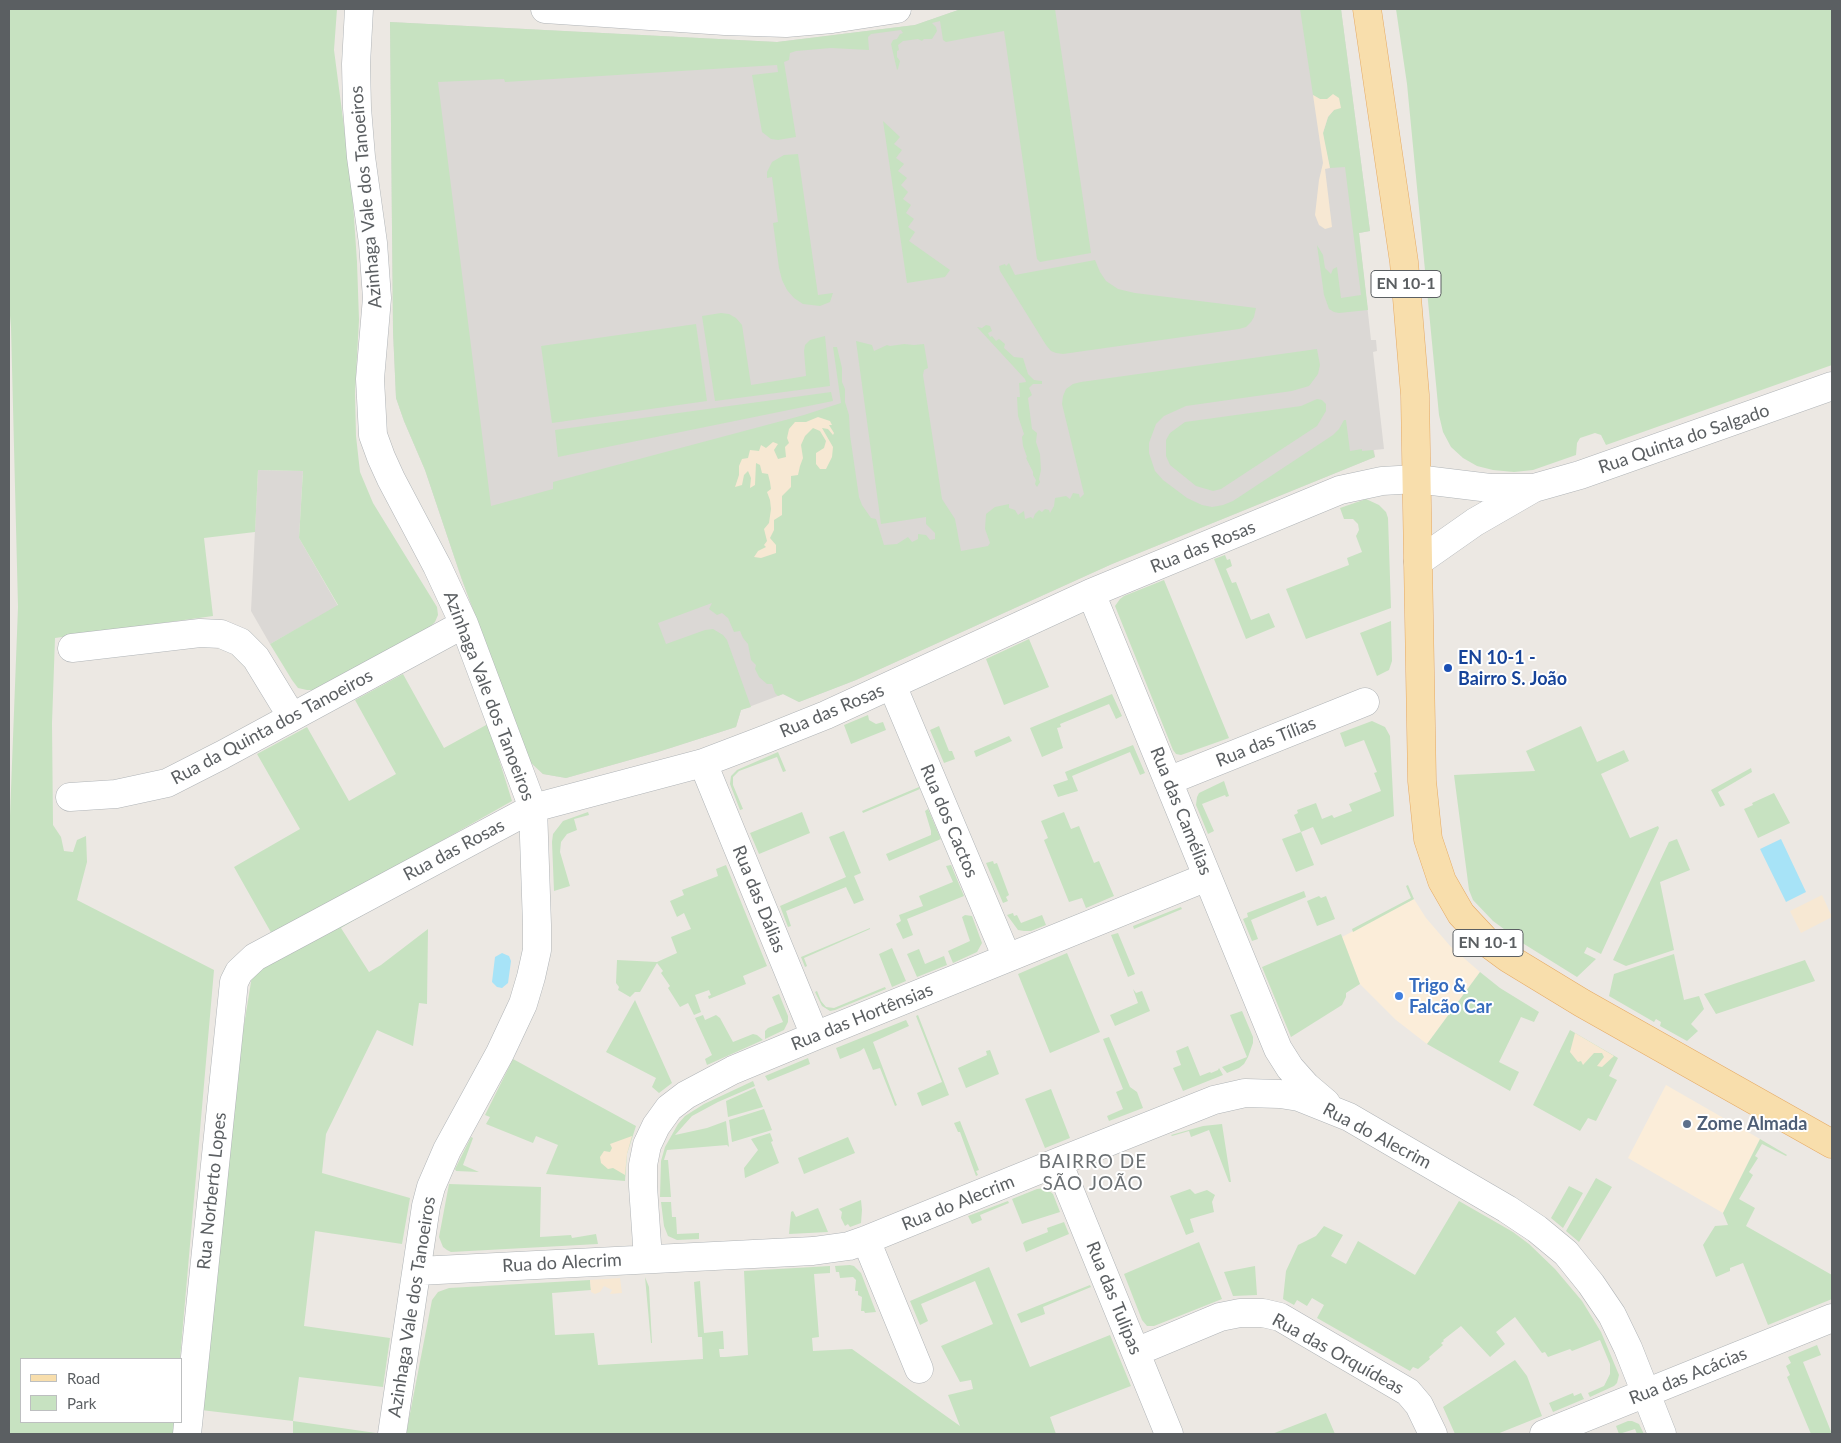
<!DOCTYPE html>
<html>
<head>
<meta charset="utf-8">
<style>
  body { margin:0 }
  #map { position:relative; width:1841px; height:1443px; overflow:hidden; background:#ece8e3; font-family:Lato,sans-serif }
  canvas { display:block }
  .frame { position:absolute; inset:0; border:10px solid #5b5f62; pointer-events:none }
  .legend { position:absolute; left:20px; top:1358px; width:162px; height:65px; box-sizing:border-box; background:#fff; border:1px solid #bdbfc0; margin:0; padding:6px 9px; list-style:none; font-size:15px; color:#5b5f62 }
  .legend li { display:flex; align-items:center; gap:10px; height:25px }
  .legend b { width:25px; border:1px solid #bdbfc0 }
</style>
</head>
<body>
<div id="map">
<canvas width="1841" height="1443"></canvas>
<div class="frame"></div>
<ul class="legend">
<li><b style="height:6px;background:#f8deac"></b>Road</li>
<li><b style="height:14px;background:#c7e2c1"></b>Park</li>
</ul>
</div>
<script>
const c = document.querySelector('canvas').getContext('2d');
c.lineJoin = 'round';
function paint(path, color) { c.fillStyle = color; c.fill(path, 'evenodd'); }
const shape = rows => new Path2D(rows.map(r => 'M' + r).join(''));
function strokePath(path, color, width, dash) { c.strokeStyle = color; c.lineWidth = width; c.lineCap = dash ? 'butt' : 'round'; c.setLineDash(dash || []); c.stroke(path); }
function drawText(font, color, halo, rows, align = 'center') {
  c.font = font + ' Lato,sans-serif'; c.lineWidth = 4; c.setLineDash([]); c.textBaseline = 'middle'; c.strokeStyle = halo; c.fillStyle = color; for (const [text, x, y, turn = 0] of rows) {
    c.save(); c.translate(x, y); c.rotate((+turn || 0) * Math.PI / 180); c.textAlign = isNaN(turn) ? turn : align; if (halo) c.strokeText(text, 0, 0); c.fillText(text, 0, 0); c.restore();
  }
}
const commercial = shape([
  [1414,899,1426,918,1451,947,1480,972,1427,1044,1396,1020,1360,984,1342,937],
  [1666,1085,1760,1139,1723,1213,1628,1158]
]);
const industrial = shape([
  [961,9,1341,9,1370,231,1359,233,1371,340,1376,340,1377,351,1373,352,1384,449,1374,450,1375,457,1112,564,856,680,799,702,783,694,741,710,736,727,658,752,566,778,543,774,529,761,461,577,425,470,404,421,396,398,393,331,390,22,777,42,915,25],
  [258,470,303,471,299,538,338,606,270,644,251,611]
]);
const green = shape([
  [9,9,337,9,334,50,352,188,357,262,359,320,355,394,356,436,360,472,373,503,437,607,438,615,435,622,429,628,316,690,307,690,298,688,292,680,270,644,338,605,299,538,303,471,258,470,255,532,204,538,213,616,55,638,52,723,53,825,61,837,64,851,73,852,77,840,86,836,87,862,77,900,214,970,180,1359,21,1359,21,1422,174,1422,173,1434,9,1434,9,842,18,607,11,327,9,304],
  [961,9,1055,9,1091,253,1040,262,1037,259,1004,31,946,42,943,40,940,21,932,23,936,27,937,31,932,39,924,39,922,41,918,39,903,41,898,45,899,50,897,51,897,57,900,61,898,69,897,70,891,44,893,40,897,39,900,34,903,33,901,30,871,34,868,37,869,50,831,48,796,51,790,53,789,60,784,62,796,137,778,140,771,139,762,132,752,75,778,72,777,65,505,82,504,79,438,82,491,506,553,489,553,482,804,415,841,403,833,347,837,347,842,368,842,382,845,389,845,402,849,415,850,435,859,497,862,505,871,518,876,519,884,545,897,544,908,537,912,542,918,539,918,534,926,535,930,540,935,539,935,533,926,524,926,517,881,524,856,341,872,345,874,351,887,345,890,346,904,344,914,345,924,344,928,368,924,370,923,375,942,499,955,519,961,551,988,546,990,543,985,529,986,514,995,507,1009,504,1009,508,1015,510,1018,515,1024,511,1025,519,1031,517,1033,519,1035,514,1039,510,1042,512,1045,509,1049,510,1050,513,1054,506,1055,498,1066,496,1070,499,1073,493,1079,494,1080,498,1084,494,1062,404,1063,396,1066,389,1073,384,1081,382,1317,349,1320,365,1318,374,1309,386,1292,391,1186,406,1164,416,1156,424,1149,443,1149,453,1155,471,1163,480,1187,498,1202,505,1212,507,1223,505,1233,501,1333,435,1339,429,1344,420,1346,420,1350,451,1362,449,1362,451,1373,450,1375,457,1112,564,856,680,799,702,783,694,778,696,775,693,772,684,767,684,759,677,755,669,756,665,751,660,748,644,743,638,740,631,734,632,728,618,722,613,717,615,709,609,712,603,658,623,666,644,705,630,713,629,723,635,727,640,751,707,741,710,736,727,658,752,566,778,543,774,529,761,461,577,425,470,404,421,396,398,393,331,390,22,777,42,915,25],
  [1300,9,1341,9,1370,231,1359,233,1368,310,1339,313,1334,312,1329,309,1324,295,1317,245,1323,255,1325,268,1331,274,1333,269,1337,267,1341,298,1361,295,1345,167,1330,168,1324,142,1323,133,1328,117,1334,110,1327,99,1320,99,1313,95],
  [1396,9,1832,9,1832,365,1606,445,1601,435,1595,433,1580,438,1577,443,1576,455,1533,470,1514,472,1493,470,1477,466,1463,458,1451,447,1443,432,1439,415,1407,84],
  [883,121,900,137,894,144,902,150,896,158,904,164,898,171,907,178,901,185,908,192,903,199,911,205,906,213,914,219,908,227,915,232,909,241,950,270,945,277,907,283],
  [798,154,818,295,833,293,830,302,820,306,803,304,794,298,787,290,782,280,779,268,773,223,778,222,772,177,767,178,767,172,772,162,784,155],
  [1095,260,1100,272,1106,281,1118,289,1135,293,1256,308,1254,317,1251,322,1246,327,1239,329,1063,354,1056,353,1051,351,1046,345,1000,271,999,266,1005,264,1006,266,1009,263,1015,275],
  [721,313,729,314,736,318,742,325,751,385,806,376,804,351,805,345,810,340,825,336,830,386,715,401,702,316],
  [696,324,707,401,552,423,541,346],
  [986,325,990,326,992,331,988,333,990,337,992,336,996,341,999,339,1005,344,1004,348,1014,357,1023,358,1028,374,1034,380,1042,381,1042,384,1033,384,1029,388,1032,395,1028,398,1032,429,1037,433,1036,442,1040,454,1041,470,1039,479,1040,482,1037,487,1035,484,1036,480,1033,475,1033,472,1026,458,1027,457,1023,446,1022,437,1024,434,1018,416,1017,397,1020,397,1019,383,1026,382,1025,379,977,327,982,328],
  [831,392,833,401,558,457,555,430],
  [1317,399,1322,400,1326,404,1326,411,1317,426,1221,489,1213,491,1196,486,1170,465,1166,456,1166,440,1170,433,1185,422,1301,406],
  [1366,499,1379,505,1386,512,1388,518,1391,608,1306,639,1286,589,1349,565,1347,558,1362,552,1356,536,1359,530,1358,524,1353,519,1344,519,1340,508],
  [1225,555,1227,560,1230,559,1232,566,1226,569,1232,583,1236,582,1251,620,1269,613,1275,627,1246,639,1214,559],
  [1164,580,1229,738,1181,755,1176,754,1173,750,1115,606,1120,599,1124,596],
  [1391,621,1392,661,1389,670,1377,676,1360,633],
  [1029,639,1049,687,1004,705,986,659],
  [403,674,444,748,488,724,512,801,273,936,234,867,300,829,257,754,307,727,349,801,396,774,355,700],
  [1112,694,1122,716,1116,719,1109,704,1060,724,1061,727,1057,728,1063,748,1042,757,1030,728],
  [868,715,869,720,876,724,883,722,886,730,851,744,844,725],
  [1372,721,1385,727,1390,736,1394,816,1321,845,1313,827,1301,832,1314,865,1296,872,1282,839,1301,832,1294,815,1298,813,1297,810,1316,803,1322,819,1332,815,1334,818,1352,811,1349,804,1381,791,1374,773,1377,772,1364,740,1345,747,1340,733],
  [939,726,949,751,952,751,955,759,944,763,930,730],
  [1581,726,1597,762,1624,750,1629,761,1601,774,1630,838,1658,826,1659,828,1601,954,1587,947,1584,953,1596,959,1577,977,1524,944,1508,932,1493,921,1473,900,1469,890,1454,775,1535,771,1526,751],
  [1009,736,1012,741,976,757,974,751],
  [1133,745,1145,773,1140,775,1130,752,1072,776,1078,791,1058,797,1053,785,1068,780,1065,772],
  [778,752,786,771,783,772,777,757,739,771,733,777,733,785,743,809,740,810,730,784,731,776,737,770],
  [1751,768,1752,772,1718,792,1725,805,1720,807,1711,790],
  [1224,781,1229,796,1226,797,1225,795,1202,804,1214,831,1208,834,1196,805,1197,797,1199,793],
  [919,787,920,789,863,813,862,811],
  [1774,793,1790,823,1758,838,1744,809,1753,805,1752,803],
  [928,809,941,839,889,861,886,854,931,835,931,831,925,811],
  [588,812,589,815,574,819,577,830,567,834,561,842,560,852,570,886,554,891,552,842,553,834,563,821],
  [802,812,810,833,759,854,750,833],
  [1064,812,1071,829,1079,826,1094,863,1099,861,1114,896,1086,908,1082,898,1069,902,1044,840,1048,838,1041,821],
  [844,831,861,873,854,876,864,900,854,904,846,887,786,911,791,926,788,927,780,906,846,877,829,837],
  [1677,839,1690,870,1660,882,1674,950,1626,966,1613,960,1669,842],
  [993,861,994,864,997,863,1009,895,1006,897,1008,901,1003,903,986,863],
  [726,865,767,966,743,976,746,984,709,999,708,996,711,995,709,990,695,995,701,1012,694,1015,688,1003,680,1007,668,988,670,986,661,973,663,971,657,963,640,992,635,992,630,997,618,990,619,987,616,983,617,960,657,962,677,953,671,937,691,929,684,913,677,917,670,901,684,895,682,890,718,876,716,869],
  [951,865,964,896,907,919,913,935,903,939,896,924,901,921,899,915,923,906,919,896,953,882,946,866],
  [1408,885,1414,899,1353,932,1352,929,1411,898,1406,886],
  [1304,891,1306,897,1251,920,1258,939,1252,941,1243,919,1248,917,1247,913],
  [1319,896,1321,898,1326,896,1335,919,1317,926,1307,901],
  [1181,907,1182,909,1134,929,1133,926],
  [373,909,341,928,369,972,381,965,428,929,427,1004,419,1003,413,1046,377,1030,326,1134,322,1173,410,1198,402,1244,315,1231,304,1326,390,1338,383,1387,299,1377,293,1421,376,1433,376,1434,293,1434,293,1421,201,1410,243,1031,252,976,262,968],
  [1013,913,1014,916,1017,915,1021,923,1042,915,1046,925,1031,931,1024,931,1018,930,1007,915],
  [965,915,972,916,982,943,977,952,953,963,948,951,970,941,962,917],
  [870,928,870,929,804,958,807,966,805,967,801,957],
  [1118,933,1135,974,1128,977,1111,935],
  [1341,934,1360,984,1346,993,1346,997,1342,1005,1291,1037,1262,967],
  [892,948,906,981,892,987,879,954],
  [919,949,925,964,944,956,947,965,917,977,907,954],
  [1067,953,1100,1032,1050,1053,1018,974],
  [1674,954,1684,1000,1699,996,1704,1009,1691,1024,1698,1031,1687,1041,1660,1026,1661,1022,1656,1019,1654,1022,1609,996,1614,974],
  [1805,960,1815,981,1716,1014,1704,994],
  [1480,972,1500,988,1539,1012,1534,1022,1521,1017,1499,1062,1519,1072,1510,1091,1427,1044],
  [885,987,886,989,835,1010,830,1011,822,1006,815,992,817,991,821,1001,826,1007,834,1008],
  [1133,989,1136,993,1142,991,1150,1011,1115,1026,1110,1015,1138,1003],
  [779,994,788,1016,788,1022,784,1030,765,1039,765,1031,768,1028,783,1022,772,997],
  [635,1000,672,1083,659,1093,652,1087,656,1078,606,1052],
  [1242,1011,1253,1037,1253,1043,1248,1057,1244,1064,1239,1068,1227,1073,1222,1067,1247,1057,1230,1015],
  [703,1015,705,1020,716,1015,720,1018,733,1042,753,1034,757,1035,763,1040,707,1065,705,1059,712,1055,695,1018],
  [918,1015,949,1095,922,1106,917,1093,942,1082,916,1016],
  [906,1020,909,1026,873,1042,896,1103,897,1105,895,1106,880,1068,873,1070,864,1048,860,1051,840,1059,836,1048],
  [1570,1030,1618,1058,1609,1076,1617,1080,1596,1121,1588,1118,1580,1131,1533,1105],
  [1109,1037,1130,1087,1137,1092,1143,1108,1109,1121,1107,1116,1123,1109,1116,1092,1123,1089,1103,1039],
  [1188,1046,1200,1076,1210,1072,1211,1073,1218,1070,1219,1068,1223,1075,1183,1091,1173,1068,1181,1065,1176,1051],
  [990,1050,999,1074,966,1088,958,1068,987,1055,986,1051],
  [808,1058,810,1064,768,1081,765,1076],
  [513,1059,636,1126,627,1154,625,1181,546,1174,558,1145,536,1136,533,1143,486,1124,490,1117,485,1115],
  [753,1081,755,1086,718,1102,692,1116,675,1135,707,1128,726,1121,729,1147,727,1145,667,1150,664,1160,668,1160,671,1197,660,1197,661,1161,665,1147,678,1124,685,1116,704,1104],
  [755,1088,763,1107,728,1117,726,1101],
  [1051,1089,1070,1138,1045,1148,1025,1099],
  [764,1109,772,1130,732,1142,729,1120],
  [960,1121,979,1170,976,1171,978,1175,976,1176,960,1132,958,1132,954,1123],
  [1222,1124,1231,1182,1229,1182,1209,1130,1191,1137,1189,1131,1172,1136,1171,1135,1203,1126],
  [770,1133,773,1141,771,1142,779,1163,745,1178,744,1168,758,1150,751,1139],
  [471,1137,473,1138,463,1165,479,1172,456,1171,455,1169],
  [848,1137,855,1153,804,1174,798,1158],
  [1760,1139,1787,1155,1786,1156,1762,1144,1755,1156,1758,1158,1749,1172,1753,1175,1739,1199,1755,1208,1746,1226,1832,1275,1832,1299,1768,1325,1743,1263,1730,1268,1730,1271,1716,1277,1703,1245,1715,1226,1728,1225,1723,1213],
  [1596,1178,1612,1187,1579,1242,1566,1231],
  [449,1184,541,1187,540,1237,571,1235,572,1238,596,1234,598,1244,451,1252,447,1250,443,1247,439,1237],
  [1569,1186,1583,1193,1563,1228,1551,1218],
  [1046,1188,1053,1194,1060,1212,1022,1224,1012,1199,1037,1189],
  [1190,1189,1195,1194,1207,1190,1215,1195,1212,1202,1214,1212,1190,1219,1194,1232,1186,1235,1170,1196],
  [861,1200,862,1210,861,1223,850,1227,848,1224,845,1226,841,1218,842,1212,839,1209],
  [1008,1201,1009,1203,980,1215,982,1220,972,1224,968,1216],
  [1459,1201,1513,1232,1529,1244,1555,1269,1582,1301,1601,1332,1619,1375,1617,1383,1614,1386,1590,1397,1588,1393,1604,1386,1610,1374,1610,1364,1600,1340,1572,1351,1570,1349,1548,1357,1545,1352,1542,1353,1515,1317,1496,1332,1505,1344,1490,1357,1461,1326,1443,1340,1444,1341,1441,1343,1443,1345,1429,1357,1430,1359,1418,1369,1413,1367,1410,1371,1317,1318,1324,1305,1312,1298,1307,1306,1297,1300,1294,1305,1283,1299,1286,1271,1298,1245,1316,1236,1324,1226,1343,1235,1331,1256,1346,1264,1358,1241,1415,1275],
  [661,1202,671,1202,672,1217,676,1217,677,1234,699,1233,699,1239,677,1240,668,1236,664,1226],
  [818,1208,828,1232,789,1234,791,1212,793,1211,796,1217],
  [1064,1222,1069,1234,1026,1252,1023,1243,1025,1241,1048,1232,1047,1228],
  [1199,1242,1222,1299,1154,1326,1147,1326,1142,1320,1124,1274],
  [850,1265,854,1266,861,1273,876,1312,865,1313,864,1311,861,1311,862,1297,858,1295,858,1291,855,1291,856,1280,853,1277,840,1278,839,1272,836,1272,835,1266],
  [830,1266,830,1273,814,1274,819,1337,812,1338,813,1351,852,1349,960,1426,948,1395,973,1389,971,1380,960,1382,941,1346,993,1324,975,1281,921,1304,928,1321,920,1325,910,1301,989,1267,1030,1367,1110,1335,1131,1386,1050,1417,1056,1434,406,1434,432,1300,438,1292,449,1288,590,1280,591,1290,552,1293,555,1335,594,1333,598,1365,703,1359,702,1337,698,1337,694,1282,700,1281,704,1333,723,1331,724,1349,719,1349,720,1357,725,1357,748,1355,744,1271],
  [1255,1266,1257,1295,1233,1296,1224,1272],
  [645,1277,649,1287,652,1343,651,1343],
  [1090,1285,1091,1287,1043,1307,1045,1314,1021,1323,1017,1314],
  [1817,1345,1821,1355,1803,1362,1832,1434,1811,1434,1787,1377,1790,1375,1786,1366,1791,1363,1788,1357],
  [1515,1360,1527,1376,1542,1416,1497,1434,1455,1434,1443,1407],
  [1573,1393,1574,1396,1581,1393,1584,1399,1553,1412,1549,1403],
  [1326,1413,1335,1434,1272,1434,1313,1418],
  [1628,1421,1632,1421,1639,1424,1644,1434,1637,1434,1635,1429,1619,1434,1616,1426]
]);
const sand = shape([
  [1333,94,1339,98,1341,108,1334,110,1328,117,1323,133,1330,168,1325,169,1332,227,1325,229,1319,225,1315,215,1319,180,1323,163,1313,95,1320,99,1327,99],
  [818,417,830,421,832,425,829,425,834,433,833,435,828,429,822,428,833,447,832,457,826,469,820,469,816,464,816,453,824,448,826,441,820,431,813,428,805,436,801,445,803,458,800,466,798,475,791,476,791,487,782,496,782,515,774,520,774,530,770,538,776,545,776,553,761,558,754,557,758,551,766,547,764,545,767,541,764,529,769,523,771,509,770,500,767,492,771,489,770,482,768,474,762,473,760,465,756,463,755,485,750,488,751,478,748,471,744,475,742,485,735,487,739,475,739,466,742,459,748,458,750,450,759,451,761,445,766,448,773,442,778,444,774,450,778,459,786,457,785,447,789,443,787,438,789,429,795,422,806,422],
  [1822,895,1832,917,1801,933,1790,911],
  [1575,1033,1614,1056,1602,1067,1597,1066,1604,1057,1602,1053,1594,1053,1583,1065,1581,1061,1578,1062,1570,1052],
  [632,1136,627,1154,625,1175,613,1168,608,1169,601,1163,600,1157,604,1151,610,1152,612,1148,610,1144],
  [620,1278,622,1293,610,1294,612,1290,604,1286,600,1292,595,1294,591,1292,590,1280]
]);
const water = shape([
  [1781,839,1806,892,1786,902,1760,849],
  [502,953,509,956,511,961,508,983,502,988,497,987,492,982,495,957]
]);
const minor = shape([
  [359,9,356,64,357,108,361,157,373,243,377,298,370,379,373,435,381,457,391,479,437,566,464,624,533,808,537,925,537,950,531,977,523,1004,500,1053,447,1150,431,1187,426,1206,392,1434],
  [545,9,725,21,786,23,832,19,897,9],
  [1418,562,1475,522,1534,488,1580,475,1832,386],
  [1091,593,1278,1049,1290,1068,1306,1086,1326,1103],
  [72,648,200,633,221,634,240,642,256,658,292,717],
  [892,685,1007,958],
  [703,763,815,1036],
  [1168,781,1365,702],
  [70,797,116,794,167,783,222,755,464,624],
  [1058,1162,1169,1434],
  [866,1240,919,1369],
  [648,1259,643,1186,643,1165,647,1145,656,1126,669,1108,686,1095,733,1070,815,1036,1207,877],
  [418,1271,813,1251,849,1246,866,1240,1058,1162,1214,1100,1245,1093,1280,1094,1299,1097,1349,1117,1507,1209,1537,1229,1566,1253,1591,1284,1612,1315,1628,1348,1662,1434],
  [1136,1352,1220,1317,1240,1313,1263,1313,1280,1317,1408,1392,1419,1405,1433,1434],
  [187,1434,234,982,239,972,255,957,533,808,703,763,766,739,826,715,1091,593,1340,490,1382,481,1416,479,1490,488,1534,488],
  [1544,1434,1832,1318]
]);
const major = shape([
  [1367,9,1404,262,1409,322,1415,395,1422,781,1428,839,1442,881,1461,914,1489,944,1508,958,1582,1003,1832,1144]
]);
const markers = [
  [1448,668,5,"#1a4fb4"],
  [1399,996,5,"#3f7fe0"],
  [1687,1124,5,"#5c6f8a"]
];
const shields = [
  [1406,284,70],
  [1488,943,70]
];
const shieldNames = [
  ["EN 10-1",1406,284],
  ["EN 10-1",1488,943]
];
const streetNames = [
  ["Azinhaga Vale dos Tanoeiros",366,197,-95],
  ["Rua Quinta do Salgado",1684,439,-19],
  ["Rua das Rosas",1203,547,-22],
  ["Azinhaga Vale dos Tanoeiros",489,696,69],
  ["Rua das Rosas",832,711,-23],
  ["Rua da Quinta dos Tanoeiros",272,727,-28],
  ["Rua das Tílias",1266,742,-22],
  ["Rua das Camélias",1181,811,68],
  ["Rua dos Cactos",949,821,67],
  ["Rua das Rosas",454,850,-28],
  ["Rua das Dálias",759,899,68],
  ["Rua das Hortênsias",862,1017,-22],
  ["Rua do Alecrim",1377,1136,28],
  ["Rua Norberto Lopes",212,1191,-84],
  ["Rua do Alecrim",958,1203,-22],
  ["Rua do Alecrim",562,1263,-3],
  ["Rua das Tulipas",1114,1298,68],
  ["Azinhaga Vale dos Tanoeiros",412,1307,-81],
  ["Rua das Orquídeas",1338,1354,29],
  ["Rua das Acácias",1688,1376,-22]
];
const transitNames = [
  ["EN 10-1 -",1458,658],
  ["Bairro S. João",1458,679]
];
const shopNames = [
  ["Trigo &",1409,986],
  ["Falcão Car",1409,1007]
];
const serviceNames = [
  ["Zome Almada",1697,1124]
];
const neighbourhoodNames = [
  ["BAIRRO DE",1093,1162],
  ["SÃO JOÃO",1093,1184]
];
paint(commercial, '#fbedd9');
paint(industrial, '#dbd8d5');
paint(green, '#c7e2c1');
paint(sand, '#f7e8d3');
paint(water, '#a7e3f7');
strokePath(minor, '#b0b4b7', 29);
strokePath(major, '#e5a963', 29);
strokePath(minor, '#fff', 28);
strokePath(major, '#f8deac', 28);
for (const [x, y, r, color] of markers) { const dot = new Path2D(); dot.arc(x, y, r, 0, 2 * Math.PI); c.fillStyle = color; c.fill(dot); strokePath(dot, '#fff', 2); }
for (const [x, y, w] of shields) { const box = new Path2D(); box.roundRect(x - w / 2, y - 13.5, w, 27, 4); c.fillStyle = '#fff'; c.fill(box); strokePath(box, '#5b5f62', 1); }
drawText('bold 16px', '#5b5f62', null, shieldNames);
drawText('18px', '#5b5f62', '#fff', streetNames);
drawText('bold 18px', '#164399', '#fff', transitNames, 'left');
drawText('bold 18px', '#366cbe', '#fff', shopNames, 'left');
drawText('bold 18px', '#4e5e75', '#fff', serviceNames, 'left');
c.letterSpacing = '1px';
drawText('19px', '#6c7174', '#fff', neighbourhoodNames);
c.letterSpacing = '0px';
</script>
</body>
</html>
